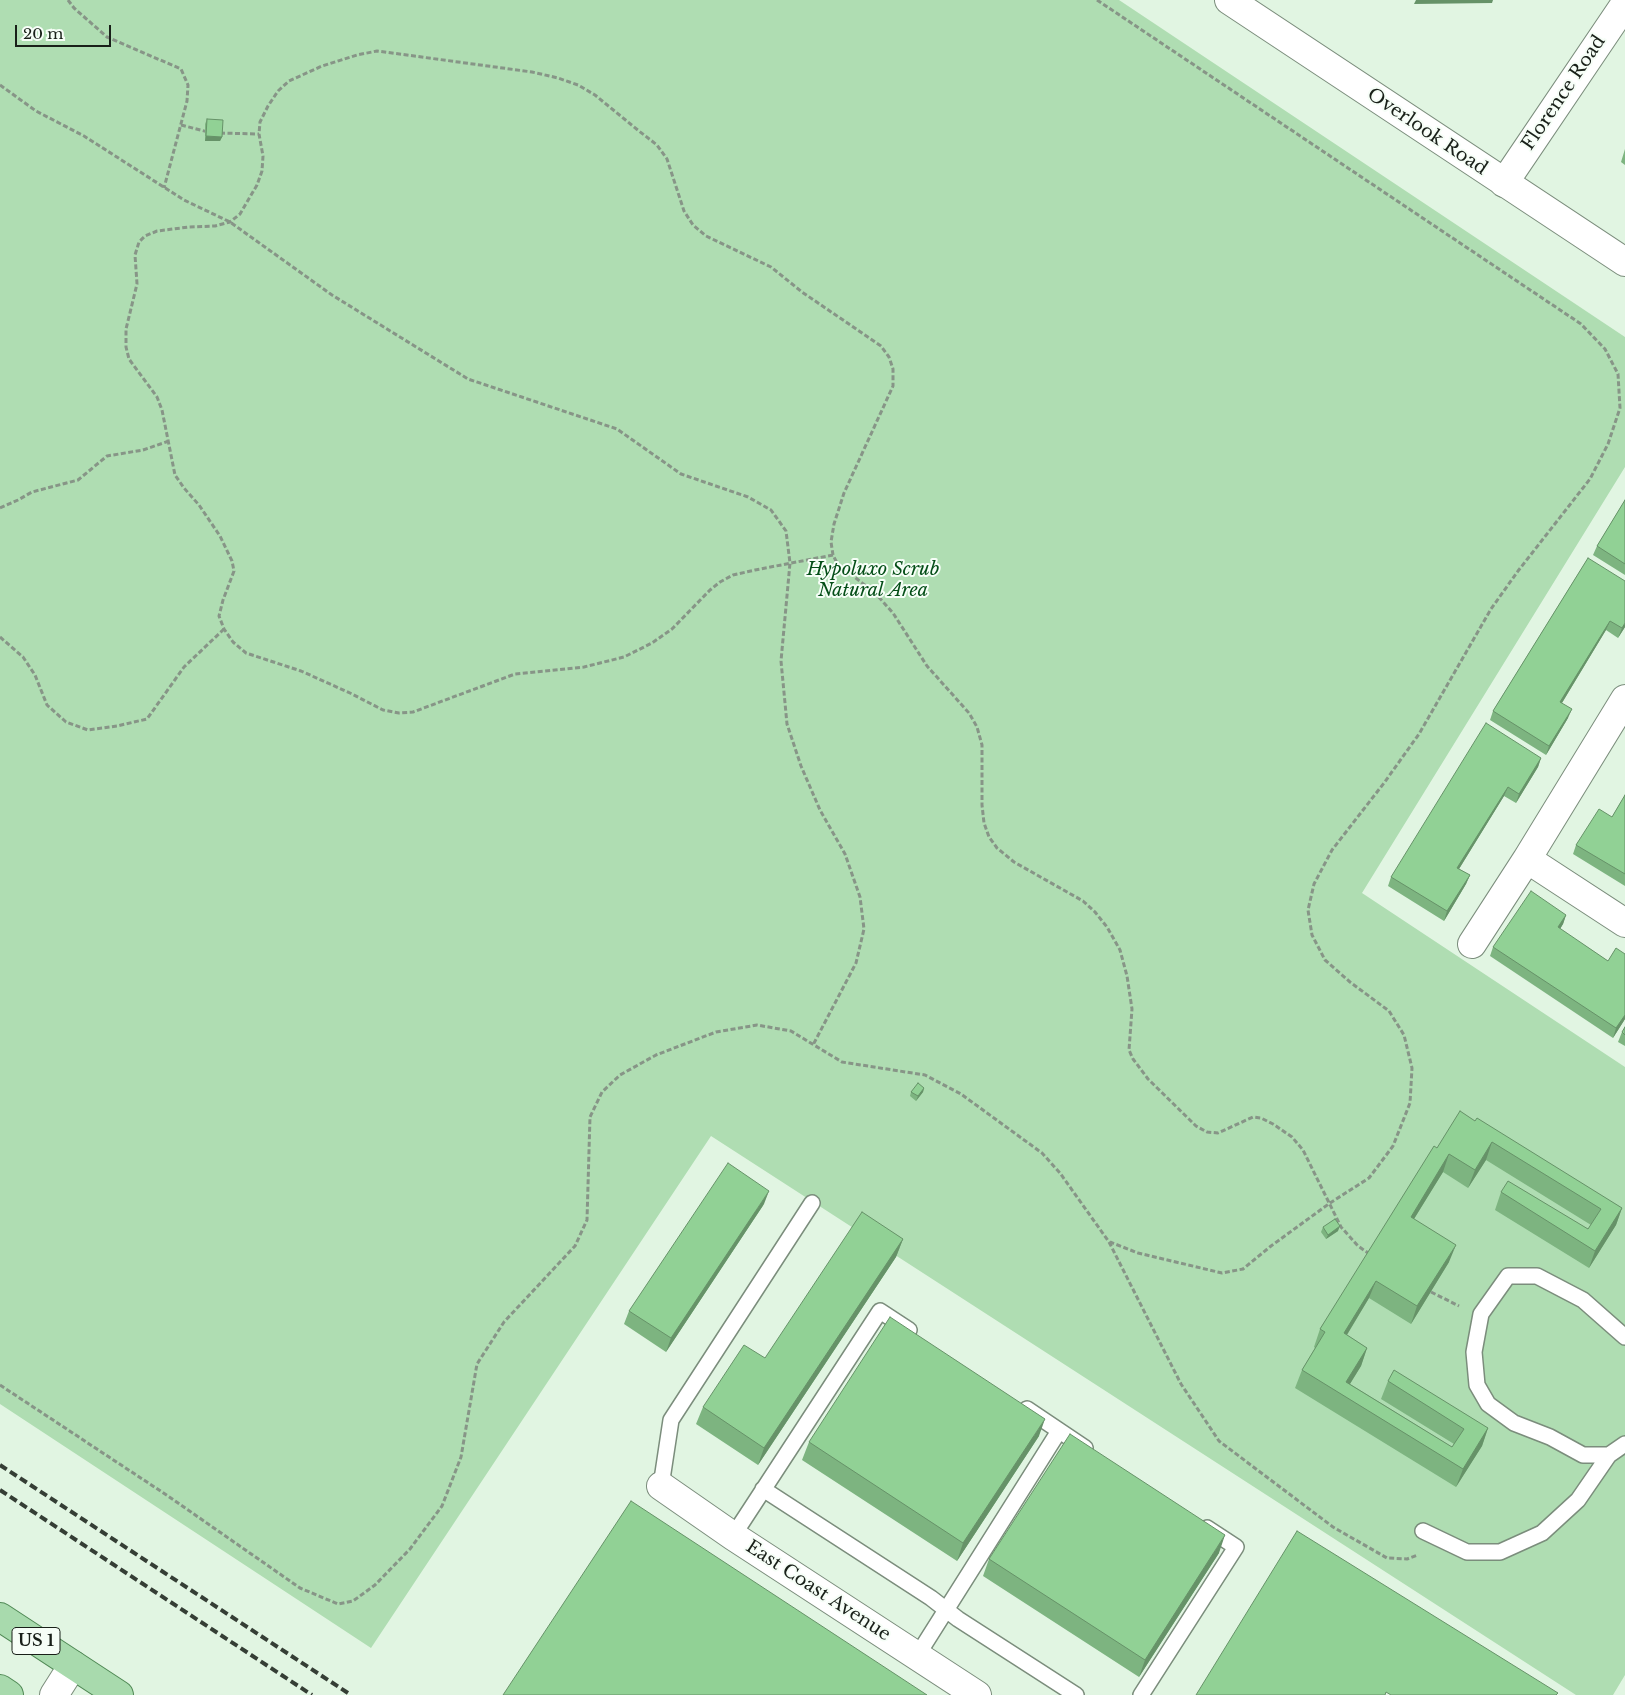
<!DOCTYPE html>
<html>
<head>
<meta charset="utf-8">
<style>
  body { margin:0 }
  #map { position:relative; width:1625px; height:1695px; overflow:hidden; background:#e1f5e2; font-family:"Libre Baskerville",serif }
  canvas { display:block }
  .scale { position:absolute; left:15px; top:25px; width:96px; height:22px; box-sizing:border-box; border:2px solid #192019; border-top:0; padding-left:6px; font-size:15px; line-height:18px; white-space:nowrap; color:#192019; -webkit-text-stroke:4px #f6fef7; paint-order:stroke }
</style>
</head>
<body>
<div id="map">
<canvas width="1625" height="1695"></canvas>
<div class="scale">20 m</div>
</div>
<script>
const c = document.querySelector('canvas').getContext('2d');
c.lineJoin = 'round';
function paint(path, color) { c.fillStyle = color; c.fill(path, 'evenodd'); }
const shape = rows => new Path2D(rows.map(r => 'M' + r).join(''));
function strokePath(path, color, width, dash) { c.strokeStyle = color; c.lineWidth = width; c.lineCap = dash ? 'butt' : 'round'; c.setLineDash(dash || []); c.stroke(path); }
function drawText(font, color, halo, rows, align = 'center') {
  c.font = font + ' "Libre Baskerville",serif'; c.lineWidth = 4; c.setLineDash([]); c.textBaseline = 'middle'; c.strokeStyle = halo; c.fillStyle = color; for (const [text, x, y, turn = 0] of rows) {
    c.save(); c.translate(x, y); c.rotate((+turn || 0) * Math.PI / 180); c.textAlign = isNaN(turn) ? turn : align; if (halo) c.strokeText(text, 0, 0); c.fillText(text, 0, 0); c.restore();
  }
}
const green = shape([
  [0,0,1119,0,1625,337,1625,467,1362,893,1625,1067,1625,1675,1613,1695,1576,1695,711,1136,371,1648,0,1404]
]);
const path = shape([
  [68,0,74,8,107,37,181,69,188,85,187,101,164,188],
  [1097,0,1581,324,1605,349,1618,374,1620,408,1608,444,1590,479,1518,571,1491,609,1419,734,1384,783,1332,850,1314,884,1308,910,1312,935,1325,960,1350,982,1389,1011,1404,1035,1412,1068,1410,1103,1393,1146,1369,1178,1330,1203,1271,1246,1243,1269,1222,1273,1138,1253,1110,1242],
  [0,85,36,111,84,136,184,200,230,222,332,295,468,379,617,429,681,474,748,497,771,510,786,531,790,563,781,661,787,724,801,766,820,810,845,854,860,897,864,929,856,963,813,1045],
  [181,125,208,132],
  [220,133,259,134],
  [0,508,18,500,32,492,78,480,107,456,143,450,169,441],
  [833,555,755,570,733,575,720,582,710,590,672,629,652,643,624,657,584,667,515,674,413,712,399,713,383,710,350,693,301,671,246,653,233,642,224,629,219,616,223,600,234,571,232,561,220,536,199,505,184,488,175,475,162,410,157,397,129,359,126,347,126,329,137,284,135,255,139,242,145,236,157,231,189,227,215,226,230,222,240,214,257,185,262,171,263,156,259,134,260,122,268,106,278,91,289,81,322,66,357,55,377,51,532,72,558,78,578,85,595,95,639,131,657,145,667,159,684,211,693,225,706,236,771,267,802,292,881,346,889,357,893,369,893,386,844,493,834,524,831,542,833,555,837,563,876,594,893,613,927,666,969,713,977,727,982,745,982,805,984,823,989,837,997,848,1014,862,1083,901,1095,912,1107,927,1120,950,1127,976,1132,1009,1129,1050,1133,1059,1148,1079,1196,1126,1207,1132,1218,1133,1253,1117,1261,1118,1273,1124,1292,1137,1303,1150,1341,1227,1358,1246,1371,1255],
  [0,637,23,657,35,675,47,705,66,722,88,730,117,726,147,719,184,667,224,629],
  [1431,1292,1459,1306],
  [0,1385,168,1496,300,1588,338,1604,353,1601,375,1585,410,1549,442,1506,461,1457,477,1364,504,1322,575,1246,587,1220,590,1117,602,1092,620,1075,656,1055,716,1032,757,1025,791,1031,842,1062,925,1075,961,1094,1042,1153,1060,1173,1109,1242,1181,1384,1219,1441,1333,1527,1387,1558,1407,1559,1418,1555]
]);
const service = shape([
  [1625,1337,1583,1300,1537,1276,1508,1276,1481,1314,1474,1352,1477,1385,1488,1404,1514,1423,1550,1437,1583,1455,1609,1455,1625,1444],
  [1027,1409,1085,1448],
  [661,1486,671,1420,812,1203],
  [763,1489,931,1598,958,1619,1076,1695],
  [1423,1531,1467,1552,1500,1552,1542,1533,1578,1500,1609,1455],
  [733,1536,880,1311,909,1330],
  [917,1656,1059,1431],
  [1141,1695,1236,1547,1207,1528]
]);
const minor = shape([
  [1504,183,1625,4],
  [1625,699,1527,859,1625,923],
  [1472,944,1527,859],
  [661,1486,733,1536,977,1695],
  [54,1695,73,1665]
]);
const tertiary = shape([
  [1229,0,1625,262]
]);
const primary = shape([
  [0,1617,119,1695],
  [0,1689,9,1695]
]);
const rail = shape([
  [0,1465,351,1695],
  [0,1490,312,1695]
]);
const wall = shape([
  [207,119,222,137,220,141,205,141,205,124],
  [1625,149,1625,165,1621,162],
  [1625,500,1625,575,1593,555,1597,546],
  [1588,558,1625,627,1618,638,1606,630,1562,703,1568,718,1546,755,1490,720,1493,711],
  [1541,758,1538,767,1516,803,1504,796,1459,869,1470,875,1466,884,1444,921,1388,886,1391,877],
  [1625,795,1625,886,1573,854,1576,845,1612,817],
  [1566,915,1563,924,1560,929,1608,961,1625,954,1625,1019,1613,1038,1490,956,1493,947],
  [1625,1027,1625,1046,1618,1042,1622,1032],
  [924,1088,923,1092,916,1101,910,1096,911,1092],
  [1475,1121,1622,1208,1616,1225,1589,1268,1495,1210,1501,1192,1588,1229,1591,1225,1486,1160,1468,1188,1443,1172,1414,1219,1449,1262,1411,1324,1369,1298,1347,1335,1367,1348,1361,1366,1350,1384,1452,1447,1454,1444,1381,1399,1388,1381,1488,1428,1482,1446,1456,1487,1295,1388,1302,1370,1315,1348,1314,1347,1320,1329,1437,1148],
  [764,1204,666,1352,624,1324,629,1311],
  [1323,1227,1338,1231,1326,1239,1321,1232],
  [903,1239,896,1257,758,1465,696,1424,703,1407,765,1358],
  [1039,1436,957,1561,802,1460,809,1442],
  [1219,1553,1139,1677,983,1576,989,1559]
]);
const shadedWall = shape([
  [1416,0,1493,0,1492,3,1414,4],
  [206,136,222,137,220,141,205,141],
  [1610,621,1606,630,1557,711,1560,702],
  [1625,623,1625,627,1618,638,1622,628],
  [1572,709,1568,718,1546,755,1549,746],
  [1541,758,1538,767,1516,803,1519,794],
  [1508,787,1504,796,1454,877,1457,868],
  [1470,875,1466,884,1444,921,1447,911],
  [1566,915,1563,924,1555,937,1558,927],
  [1625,1015,1625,1019,1613,1038,1616,1028],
  [924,1088,923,1092,916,1101,918,1096],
  [1492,1142,1486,1160,1468,1188,1475,1170],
  [1449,1154,1443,1172,1404,1235,1411,1217],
  [769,1191,764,1204,666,1352,671,1338],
  [1622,1208,1616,1225,1589,1268,1595,1251],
  [1340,1226,1338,1231,1326,1239,1328,1235],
  [903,1239,896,1257,758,1465,764,1448],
  [1456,1245,1449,1262,1411,1324,1417,1306],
  [1376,1281,1369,1298,1337,1351,1344,1333],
  [1367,1348,1361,1366,1343,1395,1346,1382],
  [1045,1419,1039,1436,957,1561,963,1543],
  [1488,1428,1482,1446,1456,1487,1463,1469],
  [1225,1535,1219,1553,1139,1677,1145,1660]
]);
const building = shape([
  [207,119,223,120,222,137,206,136,207,119],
  [1625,500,1625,564,1597,546,1625,500],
  [1588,558,1625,581,1625,623,1622,628,1610,621,1560,702,1572,709,1549,746,1493,711,1588,558],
  [1486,723,1541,758,1519,794,1508,787,1457,868,1470,875,1447,911,1391,877,1486,723],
  [1625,795,1625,874,1576,845,1599,809,1612,817,1625,795],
  [1531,891,1566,915,1558,927,1608,961,1616,948,1625,954,1625,1015,1616,1028,1493,947,1531,891],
  [1625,1027,1625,1035,1622,1032,1625,1027],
  [918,1083,924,1088,918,1096,911,1092,918,1083],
  [1460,1111,1475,1121,1477,1118,1622,1208,1595,1251,1501,1192,1508,1181,1588,1229,1601,1209,1492,1142,1475,1170,1449,1154,1411,1217,1456,1245,1417,1306,1376,1281,1344,1333,1367,1348,1346,1382,1452,1447,1464,1429,1388,1381,1394,1370,1488,1428,1463,1469,1302,1370,1325,1332,1320,1329,1434,1146,1437,1148,1460,1111],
  [728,1163,769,1191,671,1338,629,1311,728,1163],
  [862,1212,903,1239,764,1448,703,1407,744,1345,765,1358,862,1212],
  [1335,1219,1340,1226,1328,1235,1323,1227,1335,1219],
  [890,1317,1045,1419,963,1543,809,1442,890,1317],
  [1070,1434,1225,1535,1145,1660,989,1559,1070,1434],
  [631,1501,927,1695,503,1695,631,1501],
  [1297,1531,1558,1693,1556,1695,1391,1695,1386,1692,1385,1695,1196,1695,1297,1531]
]);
const shields = [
  [36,1641,48]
];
const shieldNames = [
  ["US 1",36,1641]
];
const streetNames = [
  ["Florence Road",1564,93,-56],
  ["Overlook Road",1427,132,34],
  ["East Coast Avenue",818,1591,33]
];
const parkNames = [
  ["Hypoluxo Scrub",873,570],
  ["Natural Area",873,591]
];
paint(green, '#afddb2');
strokePath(service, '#7b8d7c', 18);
strokePath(minor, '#7b8d7c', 30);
strokePath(tertiary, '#7b8d7c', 30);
strokePath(primary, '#508955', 30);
strokePath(path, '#879587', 3, [5, 2.5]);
strokePath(service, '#fff', 15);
strokePath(minor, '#fff', 28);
strokePath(tertiary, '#fff', 28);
strokePath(primary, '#a8daad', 28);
strokePath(rail, '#353e35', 4, [8, 4]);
paint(wall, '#7db480');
paint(shadedWall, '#669268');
paint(building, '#91d195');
strokePath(building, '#669268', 1);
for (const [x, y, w] of shields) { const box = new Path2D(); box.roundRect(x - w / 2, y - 13.5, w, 27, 4); c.fillStyle = '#f6fef7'; c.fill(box); strokePath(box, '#192019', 1); }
drawText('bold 16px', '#192019', null, shieldNames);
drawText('18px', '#192019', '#f6fef7', streetNames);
drawText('italic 18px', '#044e17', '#f6fef7', parkNames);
</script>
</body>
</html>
